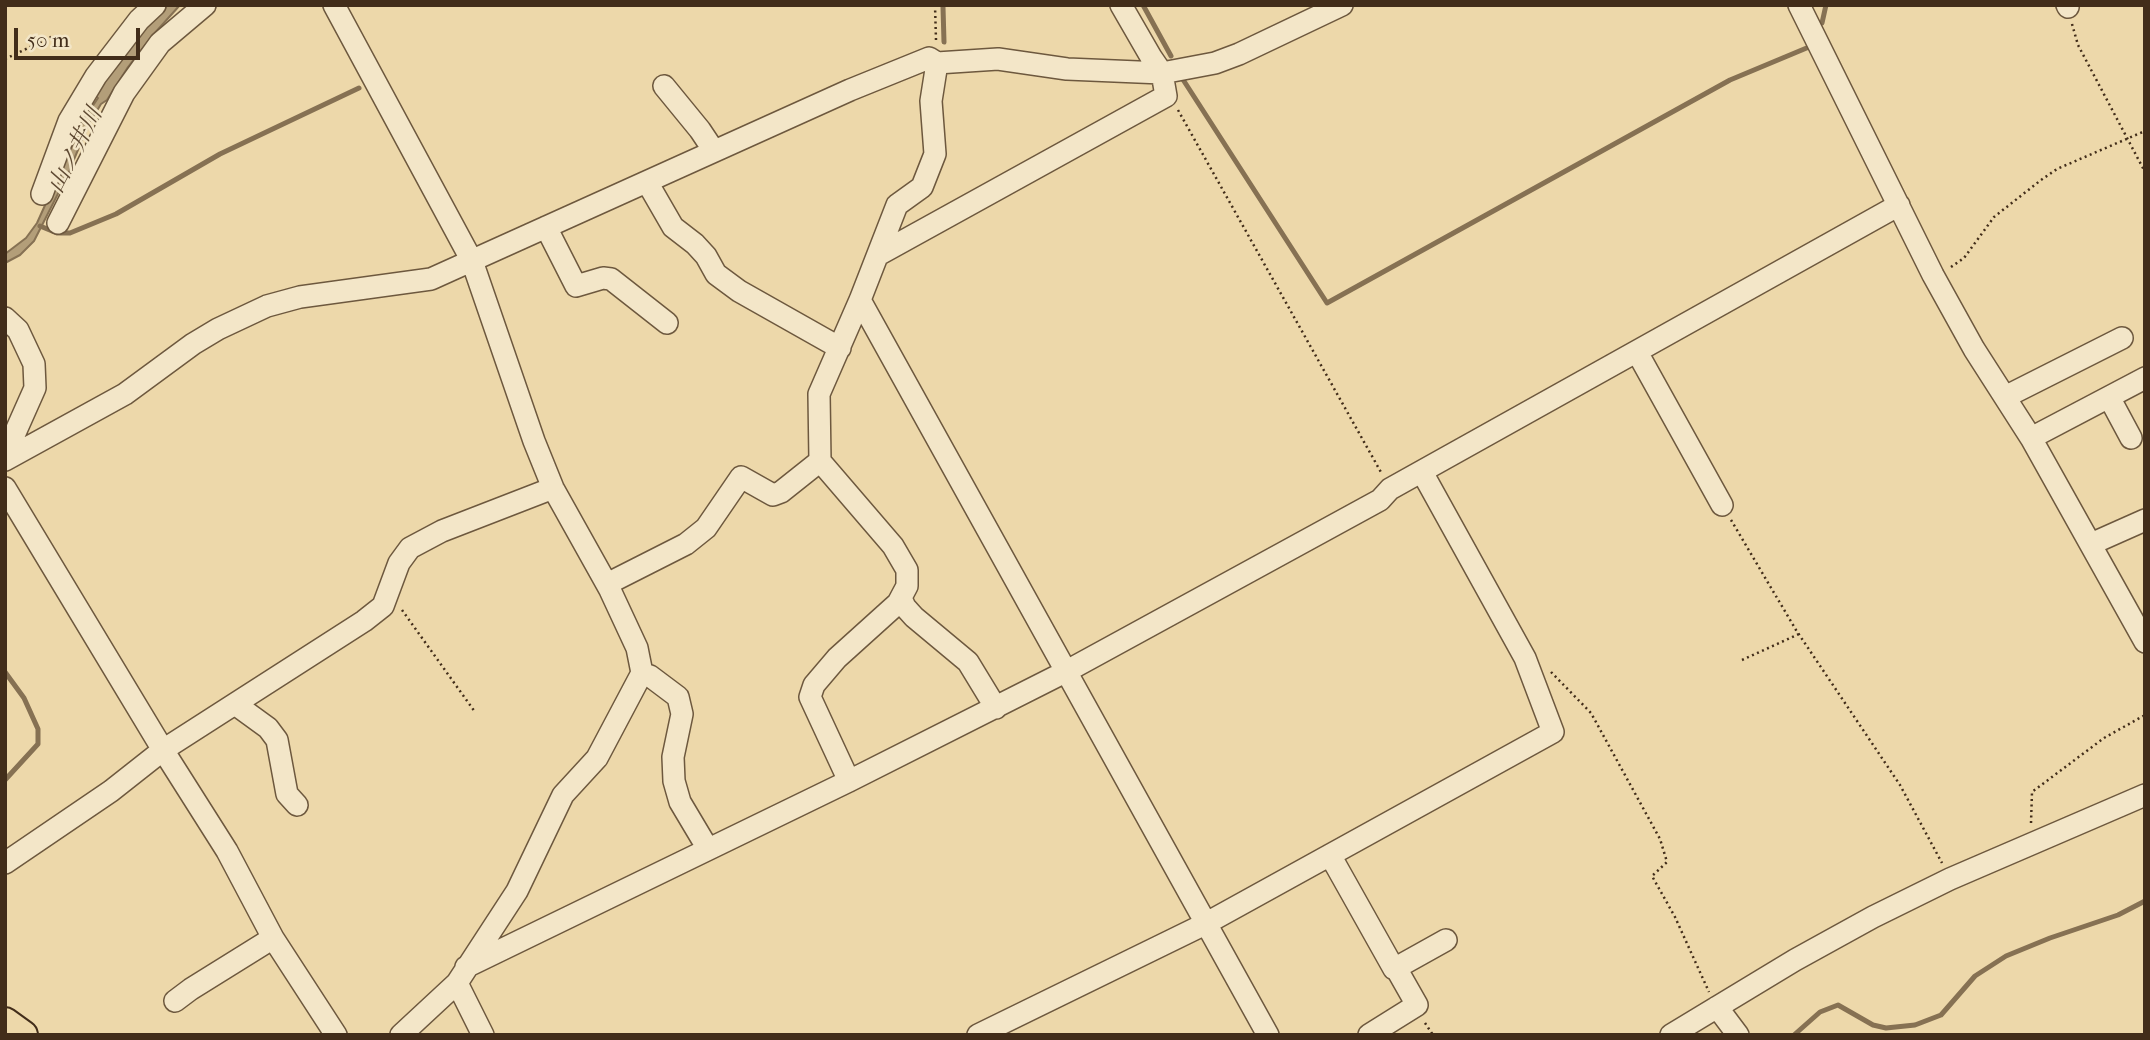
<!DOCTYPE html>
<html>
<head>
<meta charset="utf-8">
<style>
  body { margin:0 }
  #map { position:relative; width:2150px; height:1040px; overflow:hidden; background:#edd8aa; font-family:"IM FELL French Canon",serif }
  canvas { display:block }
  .frame { position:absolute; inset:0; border:7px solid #422d1a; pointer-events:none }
  .scale { position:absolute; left:14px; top:28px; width:126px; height:32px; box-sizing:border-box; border:4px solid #422d1a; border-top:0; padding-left:9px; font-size:21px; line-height:24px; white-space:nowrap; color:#422d1a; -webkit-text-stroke:5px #f3e6c8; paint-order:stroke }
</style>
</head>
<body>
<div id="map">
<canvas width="2150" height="1040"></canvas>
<div class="frame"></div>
<div class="scale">50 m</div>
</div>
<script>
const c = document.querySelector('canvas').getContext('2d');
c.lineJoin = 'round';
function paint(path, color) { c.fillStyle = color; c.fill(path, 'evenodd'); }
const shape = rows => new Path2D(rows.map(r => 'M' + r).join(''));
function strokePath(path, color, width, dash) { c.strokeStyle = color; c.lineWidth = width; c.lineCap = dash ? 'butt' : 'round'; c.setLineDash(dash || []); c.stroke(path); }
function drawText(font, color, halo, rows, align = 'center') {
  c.font = font + ' "IM FELL French Canon","Noto Serif JP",serif'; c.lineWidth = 5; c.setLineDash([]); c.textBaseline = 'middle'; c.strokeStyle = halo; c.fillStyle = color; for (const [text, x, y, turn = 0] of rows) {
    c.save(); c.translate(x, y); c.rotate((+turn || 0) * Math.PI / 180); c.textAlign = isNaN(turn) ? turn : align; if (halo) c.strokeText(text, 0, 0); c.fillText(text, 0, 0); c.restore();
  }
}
const water = shape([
  [161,5,180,5,153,35,128,67,107,100,101,104,89,124,72,164,76,167,75,169,71,168,34,241,20,255,5,263,5,254,26,238,37,223,79,130,78,128,98,98,95,96,148,18,161,5]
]);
const stream = shape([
  [1143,5,1171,56],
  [943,7,944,42],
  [1822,23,1826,5],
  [1182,78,1327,303,1730,80,1809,47],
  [40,226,57,233,70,233,116,214,220,154,359,88],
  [5,672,24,698,38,729,38,744,5,780],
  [1794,1035,1820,1012,1838,1005,1873,1025,1886,1028,1915,1025,1941,1015,1975,976,2006,956,2050,938,2118,915,2145,901]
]);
const path = shape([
  [935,5,936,40],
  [2072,24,2078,45,2145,172],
  [5,59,51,37],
  [1178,110,1382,474],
  [1951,267,1964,258,1994,217,2041,180,2057,169,2145,131],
  [1731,520,1796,630,1900,785,1942,863],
  [402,610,475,712],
  [1742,660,1799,634],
  [1551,672,1591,713,1660,839,1667,862,1652,876,1675,917,1709,992],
  [2031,823,2032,792,2104,738,2145,715],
  [1425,1023,1433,1035]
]);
const minor = shape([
  [334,5,472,261,534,441,553,488,610,590,637,648,642,673,597,758,563,795,517,891,457,983,401,1035],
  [1799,5,1933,275,1974,349,2031,438,2145,642],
  [2067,5,2068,7],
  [664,86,700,130,714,151],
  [647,182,673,227,695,244,706,256,716,274,739,291,840,348],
  [42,194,69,121,96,76,139,20,155,5],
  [58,223,124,93,160,43,205,5],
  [546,227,576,286,603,278,611,279,667,323],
  [878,255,1166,96,1162,73,1151,57,1121,5],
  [860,300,1268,1035],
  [5,318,18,330,34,364,35,388,11,442,13,454],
  [1637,352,1722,505],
  [2005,397,2122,338],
  [2109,397,2131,438],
  [2031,438,2145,378],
  [5,460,125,394,193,344,218,329,267,306,300,297,431,279,850,90,929,58,937,63,998,59,1067,69,1162,73,1215,63,1239,54,1342,5],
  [5,488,163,750,227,851,273,938,336,1035],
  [2091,544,2145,520],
  [607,584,686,544,706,528,741,477,773,495,781,492,820,461],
  [901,598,905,607,914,617,968,662,996,708],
  [642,673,650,676,678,697,682,714,673,757,674,781,680,802,708,849],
  [235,704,268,728,277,740,287,794,297,805],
  [849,781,810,697,814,685,837,658,898,603,907,586,907,570,893,546,820,461,819,394,860,300,897,205,922,187,935,154,931,101,937,63],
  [1330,855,1394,969,1446,940],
  [5,863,111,791,163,750,364,621,383,606,399,563,410,548,442,531,553,488],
  [466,967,849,781,1067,671,1380,500,1390,489,1899,205],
  [457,983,483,1035],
  [175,1001,191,989,273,938],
  [1717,1007,1738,1035],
  [978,1035,1205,924,1553,732,1525,658,1422,472],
  [1369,1035,1417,1005,1396,968],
  [1671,1035,1795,960,1873,917,1950,879,2145,795]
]);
const major = shape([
  [5,1022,23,1035]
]);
const waterNames = [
  ["山ノ井川",76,151,-63]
];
paint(water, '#b39e79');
strokePath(water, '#867153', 2);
strokePath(stream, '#867153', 5);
strokePath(minor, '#6d583e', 24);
strokePath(major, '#422d1a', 32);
strokePath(path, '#422d1a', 2.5, [2, 3.5]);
strokePath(minor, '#f3e6c8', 21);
strokePath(major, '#edd8aa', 28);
drawText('italic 23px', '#5e4932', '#f3e6c8', waterNames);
</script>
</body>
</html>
